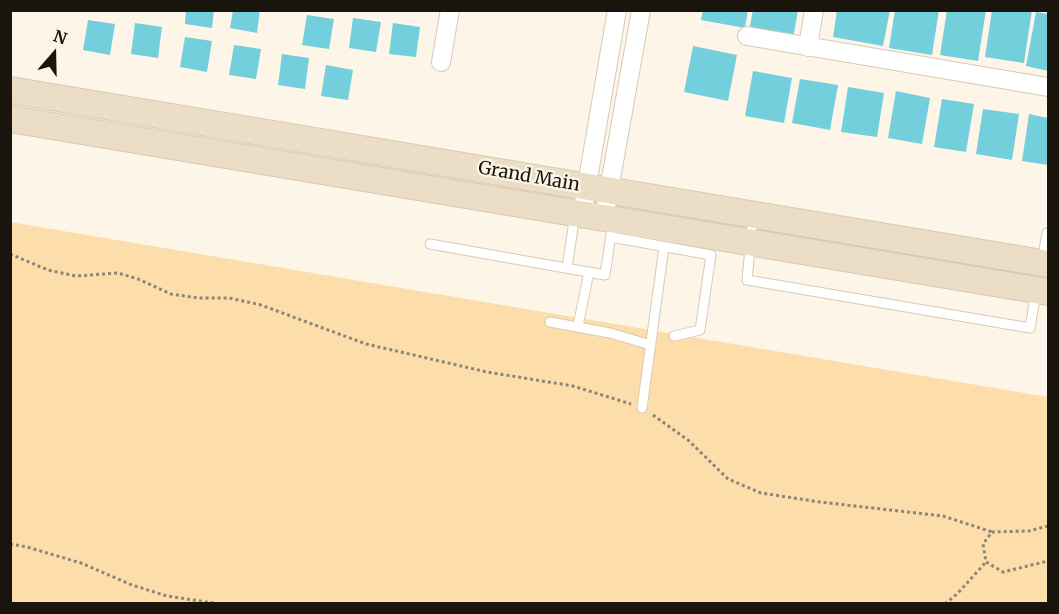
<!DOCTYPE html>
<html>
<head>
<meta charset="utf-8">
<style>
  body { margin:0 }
  #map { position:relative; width:1059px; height:614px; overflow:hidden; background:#fdf5e7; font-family:Merriweather,serif }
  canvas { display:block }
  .frame { position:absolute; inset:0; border:12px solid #19140c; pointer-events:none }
  .north { position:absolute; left:24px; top:24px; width:60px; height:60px; -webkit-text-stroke:4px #fdf5e7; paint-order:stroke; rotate:20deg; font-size:16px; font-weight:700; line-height:24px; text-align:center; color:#19140c }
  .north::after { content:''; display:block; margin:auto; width:21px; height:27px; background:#19140c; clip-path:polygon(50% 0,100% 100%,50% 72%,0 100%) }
</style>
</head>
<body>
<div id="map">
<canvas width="1059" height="614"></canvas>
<div class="frame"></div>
<div class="north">N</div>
</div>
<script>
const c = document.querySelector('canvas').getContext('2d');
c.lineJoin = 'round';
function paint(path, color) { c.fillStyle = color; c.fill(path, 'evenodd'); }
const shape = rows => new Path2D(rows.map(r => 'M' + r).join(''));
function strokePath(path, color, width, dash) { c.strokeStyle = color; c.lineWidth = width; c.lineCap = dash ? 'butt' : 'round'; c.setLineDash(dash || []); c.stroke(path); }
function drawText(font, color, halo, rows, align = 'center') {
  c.font = font + ' Merriweather,serif'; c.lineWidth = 4.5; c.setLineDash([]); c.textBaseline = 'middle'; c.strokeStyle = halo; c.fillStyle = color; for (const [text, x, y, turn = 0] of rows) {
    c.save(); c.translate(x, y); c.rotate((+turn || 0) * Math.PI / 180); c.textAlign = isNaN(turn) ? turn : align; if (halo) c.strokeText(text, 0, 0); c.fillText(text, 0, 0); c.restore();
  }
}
const green = shape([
  [10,222,1048,397,1048,603,11,603]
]);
const building = shape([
  [186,10,214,10,212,28,185,24],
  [233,10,260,10,257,33,230,28],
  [703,10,748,10,745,28,701,20],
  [753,10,798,10,793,39,749,31],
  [837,10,890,10,883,46,833,37],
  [895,10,939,10,932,55,889,48],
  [947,10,986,10,978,61,940,55],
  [992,10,1032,10,1024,63,985,57],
  [1036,12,1048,14,1048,71,1026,66],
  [307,15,334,19,329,49,302,45],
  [353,18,381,22,376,52,349,48],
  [88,20,115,24,110,55,83,50],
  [135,23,162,27,158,58,131,54],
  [393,23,420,27,416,57,389,54],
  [185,37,212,41,207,72,180,67],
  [234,45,261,49,256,79,229,75],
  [693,46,737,55,728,101,684,92],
  [282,54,309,58,305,89,278,85],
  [326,65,353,70,348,100,321,96],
  [753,71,792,78,784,123,745,116],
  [800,79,838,85,830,130,792,123],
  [848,87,884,93,877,137,841,132],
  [896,91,930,98,922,144,888,138],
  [942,99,974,104,966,152,934,147],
  [983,109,1019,114,1012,160,976,154],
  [1029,114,1048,118,1048,165,1022,161]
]);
const path = shape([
  [10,254,48,270,76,276,118,273,138,279,171,294,198,298,229,298,261,305,366,344,487,372,573,386,631,404],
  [653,415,688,440,728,479,761,493,820,502,943,516,992,532],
  [1048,526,1029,531,992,532,983,544,986,562,1003,572,1048,561],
  [10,544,27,547,81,563,132,585,167,596,220,604],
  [10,603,12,604],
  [945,604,958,593,986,562]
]);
const lane = shape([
  [753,217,747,280,1030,328,1036,292],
  [611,237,711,255,700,330,674,336],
  [430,244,605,275,613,222],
  [1042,261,1047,233,1048,233],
  [567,268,575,214],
  [550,322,610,333,651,345],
  [578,326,589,272],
  [642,408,664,247]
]);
const street = shape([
  [747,36,1048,87],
  [808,47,814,10],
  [441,62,450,10],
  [582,214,617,10],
  [604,218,641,10]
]);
const secondary = shape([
  [10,90,1048,264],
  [10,119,1048,292]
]);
const streetNames = [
  ["Grand Main",529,177,10]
];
paint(green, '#fddeab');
paint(building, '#74cfdd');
strokePath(lane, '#d8cab4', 11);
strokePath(street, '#d8cab4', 20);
strokePath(secondary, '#d8cab4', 28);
strokePath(path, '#8c857a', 3, [3, 3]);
strokePath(lane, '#fff', 9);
strokePath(street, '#fff', 18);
strokePath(secondary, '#ecdec6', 26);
drawText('18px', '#19140c', '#fdf5e7', streetNames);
</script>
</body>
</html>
